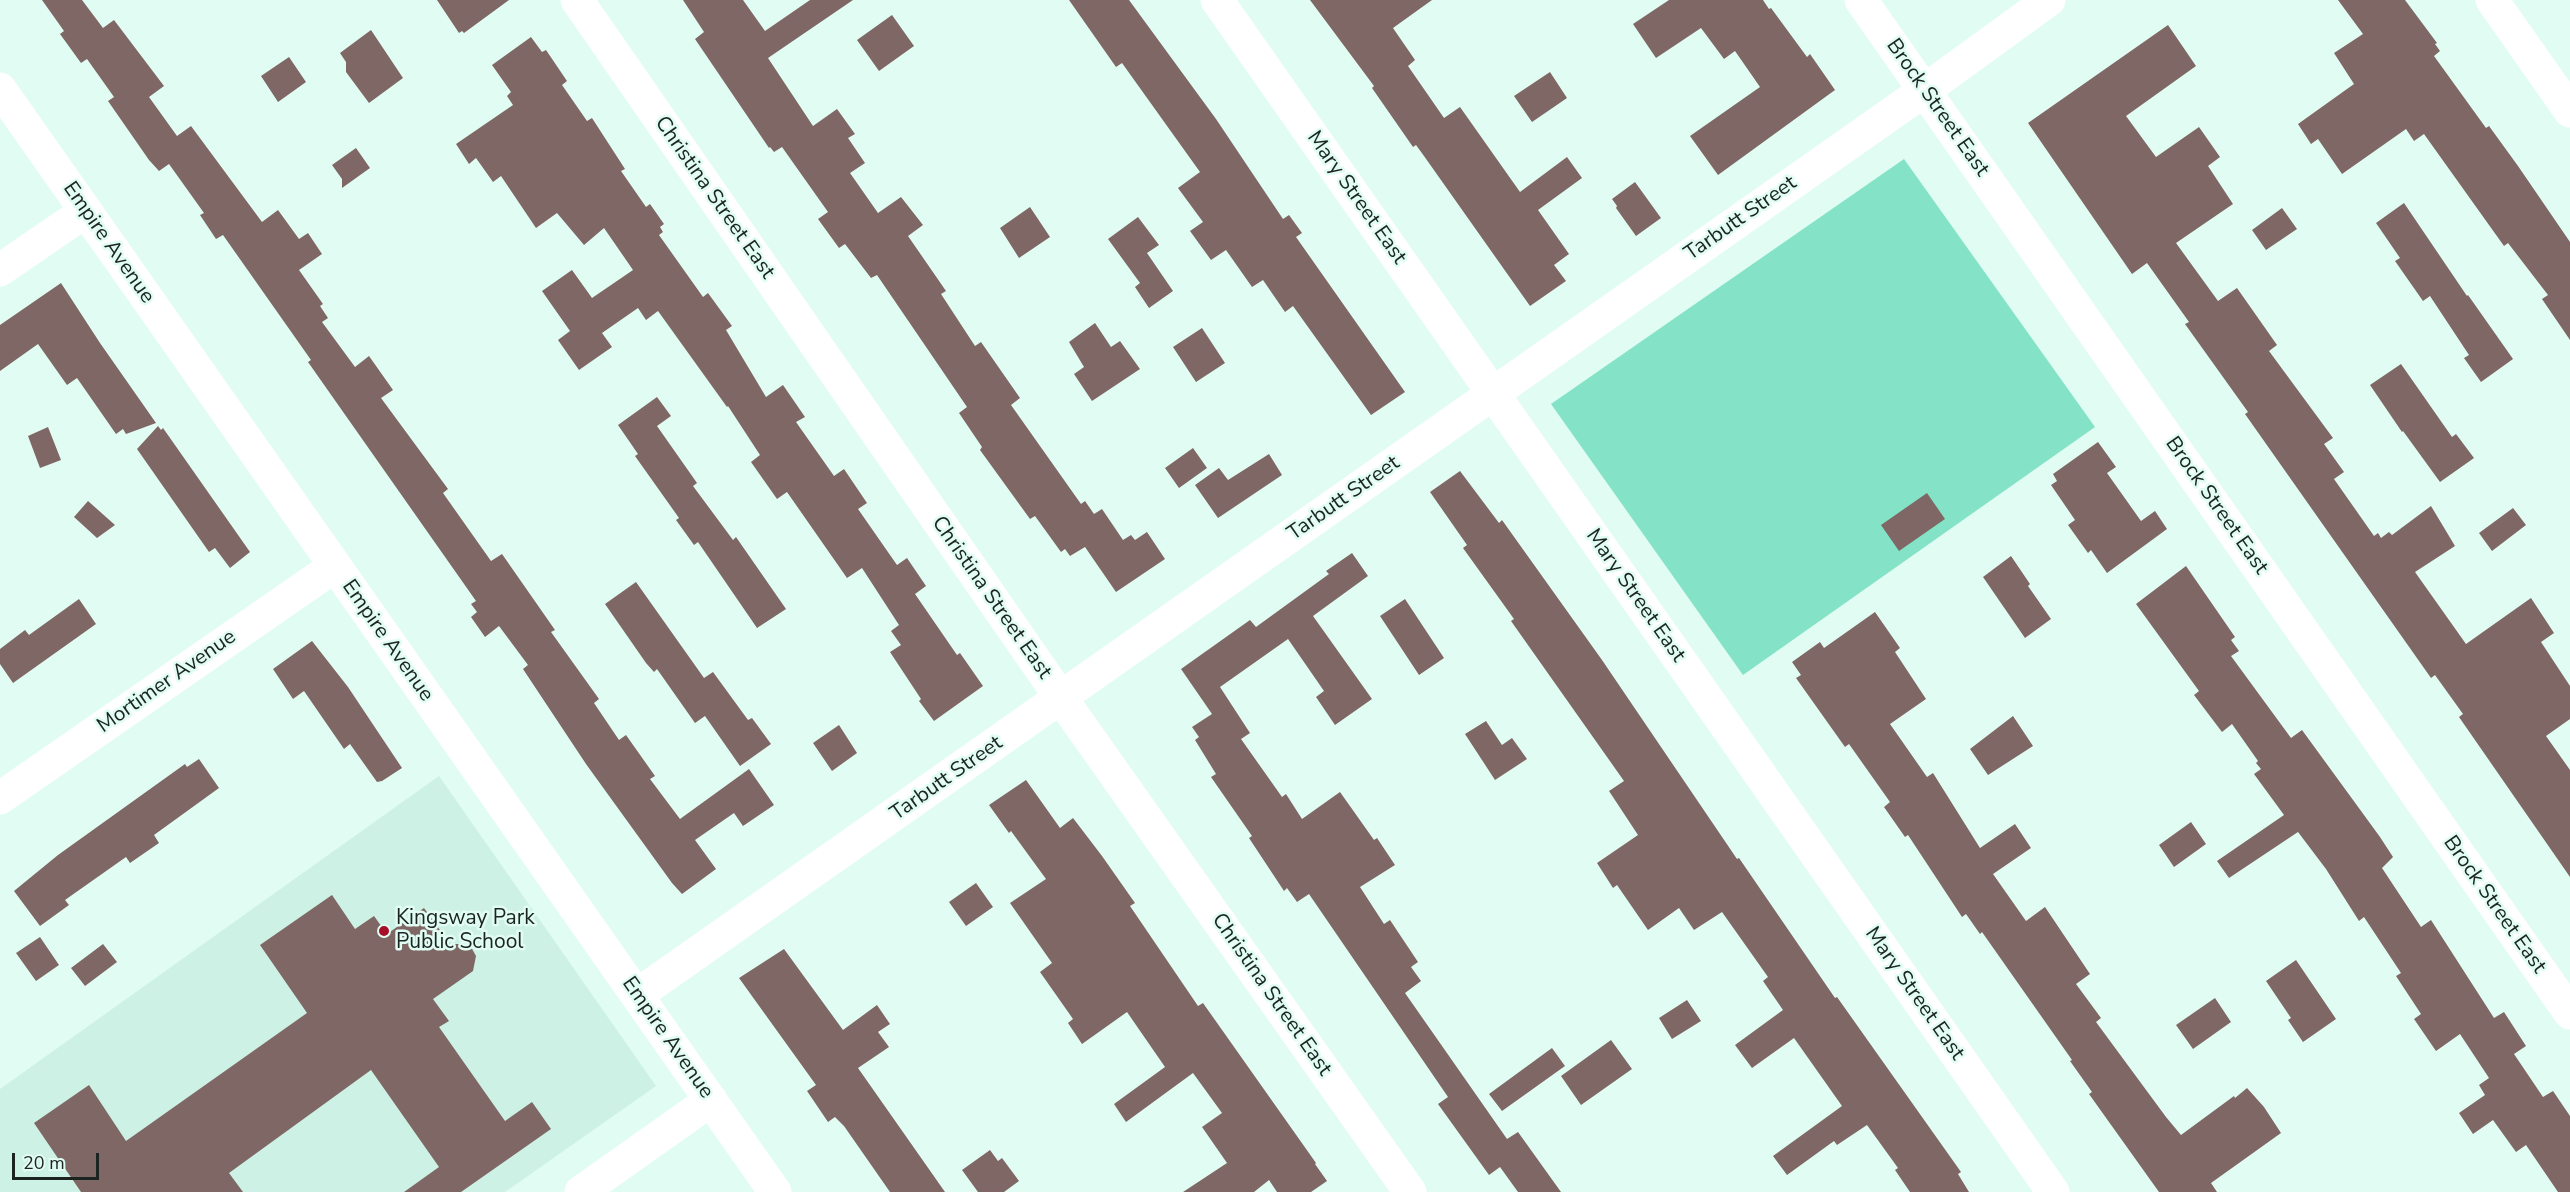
<!DOCTYPE html>
<html>
<head>
<meta charset="utf-8">
<style>
  body { margin:0 }
  #map { position:relative; width:2570px; height:1192px; overflow:hidden; background:#e1fcf2; font-family:"Nunito Sans",sans-serif }
  canvas { display:block }
  .scale { position:absolute; left:12px; top:1153px; width:87px; height:27px; box-sizing:border-box; border:3px solid #1b2421; border-top:0; padding-left:8px; font-size:18px; line-height:21px; white-space:nowrap; color:#1b2421; -webkit-text-stroke:4px #e1fcf2; paint-order:stroke }
</style>
</head>
<body>
<div id="map">
<canvas width="2570" height="1192"></canvas>
<div class="scale">20 m</div>
</div>
<script>
const c = document.querySelector('canvas').getContext('2d');
c.lineJoin = 'round';
function paint(path, color) { c.fillStyle = color; c.fill(path, 'evenodd'); }
const shape = rows => new Path2D(rows.map(r => 'M' + r).join(''));
function strokePath(path, color, width, dash) { c.strokeStyle = color; c.lineWidth = width; c.lineCap = dash ? 'butt' : 'round'; c.setLineDash(dash || []); c.stroke(path); }
function drawText(font, color, halo, rows, align = 'center') {
  c.font = font + ' "Nunito Sans",sans-serif'; c.lineWidth = 5; c.setLineDash([]); c.textBaseline = 'middle'; c.strokeStyle = halo; c.fillStyle = color; for (const [text, x, y, turn = 0] of rows) {
    c.save(); c.translate(x, y); c.rotate((+turn || 0) * Math.PI / 180); c.textAlign = isNaN(turn) ? turn : align; if (halo) c.strokeText(text, 0, 0); c.fillText(text, 0, 0); c.restore();
  }
}
const built = shape([
  [439,776,656,1086,505,1192,0,1192,0,1089]
]);
const green = shape([
  [1904,159,2095,427,1743,675,1551,404]
]);
const building = shape([
  [42,0,82,0,103,28,114,20,164,86,149,97,177,136,191,126,262,222,278,210,299,239,308,233,322,254,299,270,323,304,320,306,328,318,322,322,355,367,369,356,393,390,381,398,448,489,443,493,491,561,502,554,555,630,551,632,599,699,594,703,619,740,626,735,655,776,650,779,680,819,749,769,774,805,743,826,734,813,695,840,716,869,682,894,672,883,586,764,523,669,528,665,499,626,485,637,471,617,477,612,471,604,476,601,308,362,311,360,223,235,216,239,200,215,204,213,169,164,159,171,149,160,108,101,114,97,87,59,81,63,60,34,64,31],
  [437,0,509,0,464,33,462,31,459,33],
  [683,0,743,0,765,31,810,0,853,0,768,58,813,126,837,109,855,134,848,138,865,163,850,173,878,213,901,197,923,225,908,236,946,291,941,294,975,346,981,342,1020,398,1011,405,1081,504,1085,501,1094,514,1102,509,1123,540,1131,535,1135,540,1147,532,1165,559,1116,592,1085,547,1070,556,1065,549,1061,552,1035,516,1030,519,980,450,982,447,959,413,967,407,877,275,871,278,845,244,839,248,818,219,828,212,782,147,774,152,770,147,769,148,695,39,704,32],
  [1069,0,1129,0,1216,119,1283,219,1289,215,1302,233,1296,237,1405,392,1371,415,1293,306,1285,312,1263,280,1252,287,1226,250,1211,260,1190,231,1203,222,1178,188,1200,172,1122,63,1116,67],
  [1310,0,1432,0,1393,28,1415,60,1408,66,1444,118,1460,107,1520,192,1567,157,1582,178,1538,210,1569,254,1554,265,1566,281,1530,306,1424,156,1416,145,1413,147,1372,88,1374,86],
  [1669,0,1763,0,1769,9,1771,8,1807,57,1810,54,1835,90,1718,175,1690,136,1760,87,1735,51,1724,59,1701,28,1656,58,1633,24],
  [2338,0,2405,0,2437,43,2435,44,2440,51,2434,56,2486,128,2489,126,2518,166,2570,242,2570,340,2542,299,2548,295,2508,243,2504,246,2424,134,2414,141,2406,129,2342,174,2318,139,2311,144,2298,124,2354,84,2334,53,2363,34],
  [892,15,914,46,879,71,857,40],
  [2168,25,2196,66,2126,116,2156,157,2199,127,2220,157,2208,166,2233,204,2176,243,2218,301,2237,288,2277,345,2269,351,2333,438,2324,444,2344,472,2334,479,2374,536,2378,533,2381,538,2389,532,2392,535,2431,506,2455,546,2415,572,2466,644,2531,598,2554,633,2541,642,2570,686,2570,719,2546,736,2570,770,2570,877,2459,717,2463,714,2435,675,2431,678,2245,414,2248,412,2185,324,2189,322,2147,263,2132,274,2028,123],
  [371,30,403,78,369,103,346,72,346,62,340,53],
  [531,37,542,52,546,50,567,81,562,85,587,121,592,118,625,169,621,171,646,207,650,204,664,224,660,227,663,232,659,235,703,297,708,293,732,326,726,330,766,397,783,385,805,417,796,422,834,476,844,469,867,503,858,509,897,565,907,558,926,586,915,594,957,655,960,653,983,686,934,721,919,701,921,699,890,652,901,645,891,631,899,625,862,568,847,578,787,492,777,499,751,462,760,455,728,406,727,407,658,311,646,320,638,308,602,333,612,347,579,370,558,340,570,331,542,291,572,270,592,298,633,270,604,228,584,245,557,213,536,228,501,176,493,182,476,158,469,164,456,144,513,105,507,96,511,92,492,65],
  [289,57,306,82,278,102,261,76],
  [1550,72,1567,98,1532,122,1514,96],
  [356,148,370,168,342,188,342,179,332,165],
  [1635,182,1661,218,1636,236,1616,208,1617,206,1612,199],
  [2404,203,2467,296,2468,295,2513,359,2481,382,2464,358,2469,355,2430,296,2423,301,2395,261,2400,258,2376,223],
  [1030,207,1050,237,1019,258,1000,228],
  [2282,208,2297,229,2266,250,2252,230],
  [1138,217,1159,245,1147,253,1173,291,1149,308,1135,287,1140,283,1108,239],
  [61,283,100,343,156,423,126,434,123,429,116,434,77,378,67,385,38,344,0,371,0,325],
  [1095,323,1111,347,1120,341,1140,369,1092,401,1074,374,1084,367,1069,342],
  [1202,328,1225,363,1196,382,1173,347],
  [2401,364,2452,437,2456,434,2474,458,2440,482,2403,431,2402,432,2370,385],
  [657,397,671,416,657,426,697,483,693,486,733,540,736,537,786,609,757,628,698,542,694,545,676,520,679,518,635,456,638,454,618,425],
  [158,426,161,430,163,428,250,552,230,568,215,548,209,552,137,449],
  [48,427,61,460,40,468,28,436],
  [2098,442,2116,467,2107,473,2141,521,2155,511,2167,529,2107,573,2091,550,2088,553,2068,525,2075,520,2051,485,2057,481,2053,474],
  [1193,448,1207,468,1179,488,1165,468],
  [1269,454,1282,475,1218,518,1195,485,1219,468,1228,480],
  [1460,471,1499,523,1502,520,1602,660,1737,859,1739,858,1835,998,1837,997,1961,1172,1958,1174,1969,1192,1910,1192,1895,1170,1898,1168,1867,1125,1837,1145,1834,1141,1787,1175,1773,1156,1842,1106,1794,1038,1752,1068,1735,1045,1783,1010,1763,981,1768,977,1722,912,1694,930,1679,908,1648,930,1617,885,1613,888,1597,863,1638,835,1609,791,1624,781,1511,621,1514,619,1463,548,1467,545,1430,492],
  [1927,493,1945,519,1899,551,1881,525],
  [88,501,115,525,97,538,74,517],
  [2513,508,2526,525,2492,551,2479,533],
  [1352,553,1368,576,1313,616,1372,699,1335,725,1316,697,1324,691,1288,639,1220,687,1250,733,1241,739,1282,797,1286,794,1302,819,1340,792,1374,840,1377,838,1395,865,1360,887,1384,924,1390,920,1418,962,1411,967,1421,981,1405,993,1507,1139,1518,1132,1561,1192,1518,1192,1500,1167,1489,1175,1438,1104,1448,1097,1309,894,1297,902,1287,888,1284,891,1249,838,1252,836,1211,777,1216,774,1195,740,1199,737,1192,727,1212,714,1181,669,1250,620,1256,627,1329,574,1326,571],
  [2011,556,2030,584,2028,586,2051,619,2025,638,1983,577],
  [2186,566,2235,637,2231,640,2239,651,2231,656,2291,738,2302,730,2380,837,2393,857,2382,868,2421,927,2431,920,2494,1018,2504,1012,2526,1046,2514,1054,2543,1097,2553,1091,2570,1116,2570,1192,2558,1192,2526,1145,2516,1152,2493,1120,2473,1134,2459,1113,2485,1095,2479,1085,2489,1078,2460,1034,2436,1051,2414,1019,2421,1014,2396,976,2401,973,2364,917,2359,921,2326,869,2298,832,2229,878,2217,861,2284,815,2254,774,2261,769,2256,763,2258,761,2232,724,2222,732,2194,695,2199,691,2136,604],
  [636,582,704,678,713,672,748,720,752,718,771,744,740,766,705,716,695,723,657,669,654,672,646,663,605,604],
  [79,599,96,624,13,683,0,664,0,649,25,630,29,635],
  [1405,599,1444,658,1419,675,1380,616],
  [1875,612,1900,648,1895,652,1926,699,1890,724,1927,777,1933,773,1980,848,2015,824,2031,848,1993,874,2026,921,2045,907,2090,974,2076,984,2101,1018,2096,1022,2166,1117,2181,1135,2234,1096,2235,1098,2247,1088,2264,1107,2281,1133,2211,1183,2217,1192,2159,1192,2089,1094,2092,1092,2070,1061,2072,1060,1982,932,1980,934,1966,914,1962,917,1908,835,1905,837,1884,807,1890,802,1849,744,1845,747,1796,678,1801,675,1792,662,1820,642,1824,648],
  [312,641,348,687,402,768,382,781,377,782,350,744,344,749,304,691,293,699,273,669],
  [2013,716,2033,746,1988,775,1970,749],
  [1486,721,1502,745,1512,738,1527,759,1495,780,1465,734],
  [839,725,857,753,832,771,813,743],
  [199,759,219,788,154,835,159,843,130,863,126,857,65,900,69,905,40,926,14,891,58,855,185,764,187,767],
  [1026,780,1060,828,1073,818,1102,856,1135,903,1130,906,1198,1006,1203,1003,1316,1163,1315,1164,1327,1181,1311,1192,1277,1192,1269,1180,1254,1192,1183,1192,1227,1163,1202,1127,1222,1113,1193,1073,1126,1122,1114,1104,1165,1067,1127,1012,1082,1044,1068,1023,1073,1019,1040,972,1052,963,1010,903,1046,879,1011,831,1009,833,989,805],
  [2191,822,2206,844,2174,867,2159,845],
  [976,883,993,907,966,926,949,902],
  [332,895,355,929,374,916,387,934,424,908,450,944,463,944,471,947,476,956,473,971,433,999,449,1021,439,1027,505,1121,532,1102,551,1129,461,1192,404,1192,439,1167,371,1070,229,1173,243,1192,81,1192,34,1123,89,1085,126,1141,307,1013,260,945],
  [40,937,59,965,36,981,16,953],
  [103,944,117,962,85,986,71,968],
  [784,949,843,1030,877,1005,890,1024,878,1032,889,1047,858,1068,945,1192,890,1192,844,1126,835,1117,828,1122,807,1091,816,1085,739,978],
  [2296,960,2336,1019,2303,1042,2288,1020,2291,1018,2266,981],
  [2215,998,2231,1022,2193,1049,2176,1025],
  [1687,1000,1701,1021,1672,1039,1659,1018],
  [1611,1040,1632,1069,1581,1105,1561,1076],
  [1552,1048,1565,1066,1502,1111,1489,1094],
  [990,1150,998,1161,1002,1158,1019,1181,1004,1192,978,1192,962,1170]
]);
const minor = shape([
  [577,0,1061,698,1410,1192],
  [1217,0,2053,1192],
  [1861,0,2570,1013],
  [2492,0,2570,111],
  [0,89,775,1192],
  [0,270,86,211],
  [0,798,335,566],
  [637,995,1925,90,2049,0],
  [581,1192,711,1100]
]);
const markers = [
  [384,931,6,"#a70f28"]
];
const streetNames = [
  ["Brock Street East",1937,108,55],
  ["Christina Street East",714,198,55],
  ["Mary Street East",1356,198,55],
  ["Tarbutt Street",1741,219,-35],
  ["Empire Avenue",108,243,55],
  ["Tarbutt Street",1344,499,-35],
  ["Brock Street East",2216,506,55],
  ["Mary Street East",1635,596,55],
  ["Christina Street East",991,598,55],
  ["Empire Avenue",387,641,55],
  ["Mortimer Avenue",167,682,-35],
  ["Tarbutt Street",947,779,-35],
  ["Brock Street East",2494,905,55],
  ["Mary Street East",1914,994,55],
  ["Christina Street East",1271,995,55],
  ["Empire Avenue",667,1038,55]
];
const poiNames = [
  ["Kingsway Park",396,919],
  ["Public School",396,943]
];
paint(built, '#cdf1e4');
paint(green, '#84e3c6');
paint(building, '#7f6765');
strokePath(minor, '#fff', 33);
for (const [x, y, r, color] of markers) { const dot = new Path2D(); dot.arc(x, y, r, 0, 2 * Math.PI); c.fillStyle = color; c.fill(dot); strokePath(dot, '#e1fcf2', 2); }
drawText('21px', '#1b2421', '#e1fcf2', streetNames);
drawText('21px', '#1b2421', '#e1fcf2', poiNames, 'left');
</script>
</body>
</html>
